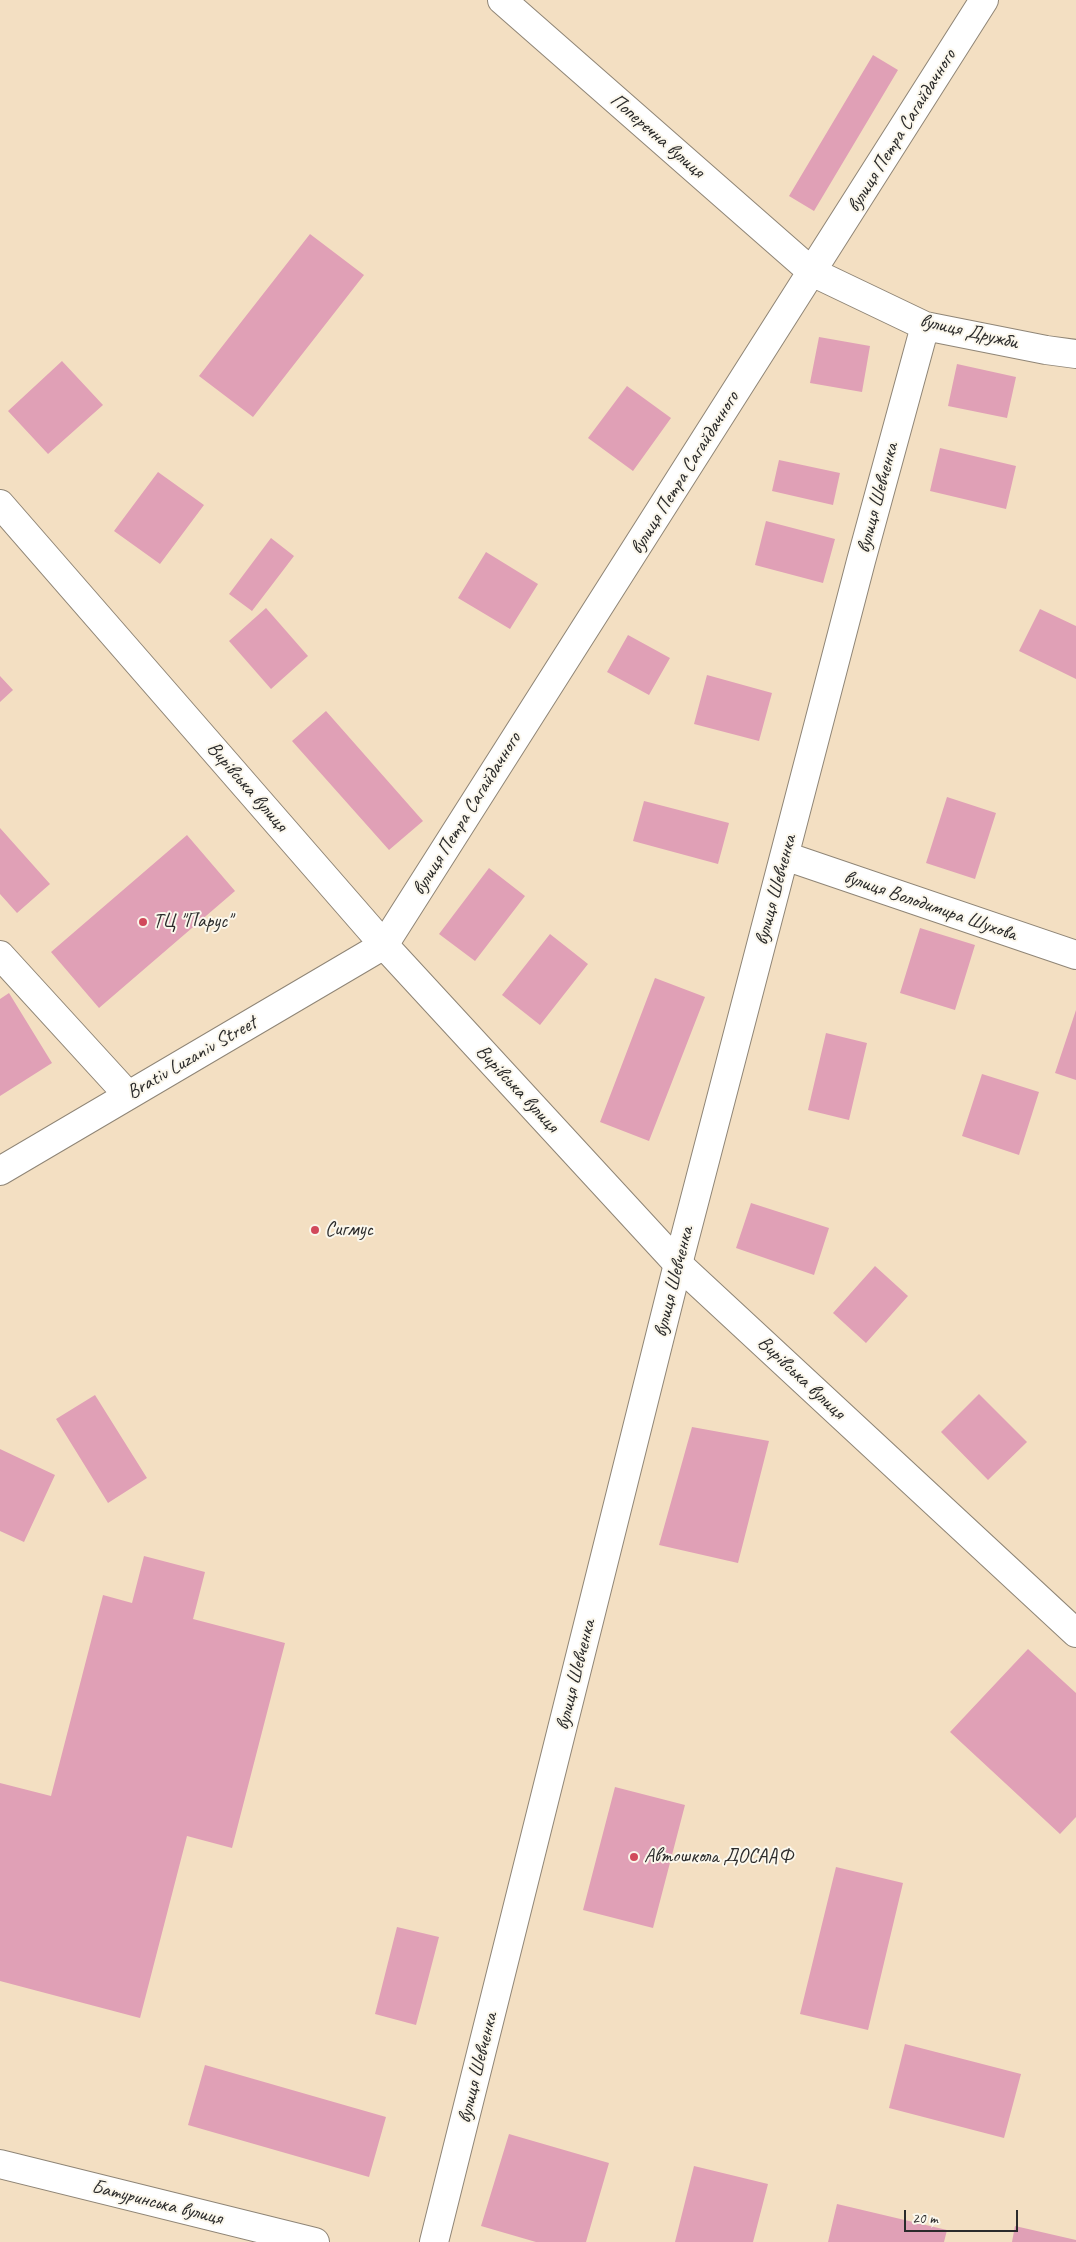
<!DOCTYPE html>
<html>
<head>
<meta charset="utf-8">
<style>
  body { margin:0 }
  #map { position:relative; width:1076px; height:2242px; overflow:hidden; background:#f3dfc2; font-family:Caveat,sans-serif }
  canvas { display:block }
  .scale { position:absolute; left:904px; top:2210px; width:114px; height:22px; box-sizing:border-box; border:2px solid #2b2b2b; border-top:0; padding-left:6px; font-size:15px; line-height:18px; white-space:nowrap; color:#2b2b2b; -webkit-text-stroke:4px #fbf7ec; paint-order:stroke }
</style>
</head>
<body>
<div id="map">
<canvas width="1076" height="2242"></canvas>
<div class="scale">20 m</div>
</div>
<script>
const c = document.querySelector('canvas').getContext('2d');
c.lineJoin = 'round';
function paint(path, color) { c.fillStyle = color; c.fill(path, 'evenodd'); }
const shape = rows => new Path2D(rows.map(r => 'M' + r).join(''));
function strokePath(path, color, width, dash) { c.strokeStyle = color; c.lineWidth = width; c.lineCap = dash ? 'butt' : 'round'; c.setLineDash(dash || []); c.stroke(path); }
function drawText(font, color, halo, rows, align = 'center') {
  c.font = font + ' Caveat,sans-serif'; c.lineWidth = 4; c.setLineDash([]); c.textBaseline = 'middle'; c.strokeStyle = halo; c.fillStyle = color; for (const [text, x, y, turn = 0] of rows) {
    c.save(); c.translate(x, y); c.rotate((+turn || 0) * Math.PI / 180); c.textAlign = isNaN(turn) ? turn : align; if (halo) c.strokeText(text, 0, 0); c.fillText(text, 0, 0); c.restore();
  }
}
const building = shape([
  [873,55,898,70,814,211,789,196],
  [310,234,364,275,253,417,199,376],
  [819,337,870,346,862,392,810,383],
  [62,361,103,405,48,454,8,411],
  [957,364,1016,377,1007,418,948,406],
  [627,386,671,418,633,471,588,438],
  [940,448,1016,466,1006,509,930,491],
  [779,460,840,473,833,505,772,491],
  [158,472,204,505,160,564,114,531],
  [766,521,835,539,823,583,755,565],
  [271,538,294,556,252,611,229,594],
  [486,552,538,584,510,629,458,598],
  [266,608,308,656,271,689,229,641],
  [1040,609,1076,626,1076,679,1019,651],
  [628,635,670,658,649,695,607,672],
  [707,675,772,693,759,741,694,724],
  [0,676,13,690,0,702],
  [326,711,423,821,389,850,292,741],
  [947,797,996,813,975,879,926,863],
  [644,801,729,823,718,864,633,841],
  [0,828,50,884,17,913,0,894],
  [187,835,235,891,99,1008,51,952],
  [489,868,525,896,475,961,439,934],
  [920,928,975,945,955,1010,900,993],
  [550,934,588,964,540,1025,502,995],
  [655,978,705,997,649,1141,600,1122],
  [9,993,52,1063,0,1096,0,999],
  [1076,1010,1076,1080,1055,1073],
  [826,1033,867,1043,849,1120,808,1110],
  [982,1074,1039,1092,1019,1155,962,1136],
  [751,1203,829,1228,814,1275,736,1248],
  [875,1266,908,1296,866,1343,833,1313],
  [979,1394,1027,1442,988,1480,941,1432],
  [95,1395,147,1478,108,1503,56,1419],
  [692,1427,769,1441,738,1563,659,1545],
  [0,1449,55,1475,24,1542,0,1531],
  [144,1556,205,1572,193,1619,285,1643,232,1848,187,1836,140,2018,0,1981,0,1783,51,1796,103,1595,132,1603],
  [1028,1649,1076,1693,1076,1817,1060,1834,950,1732],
  [615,1787,685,1805,653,1928,583,1910],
  [836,1867,903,1883,868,2030,800,2014],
  [397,1927,439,1937,416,2025,375,2014],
  [905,2044,1021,2074,1004,2138,889,2108],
  [205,2065,386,2117,369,2177,188,2125],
  [509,2134,609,2163,586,2242,536,2242,481,2226],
  [694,2166,768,2184,753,2242,675,2242],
  [837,2204,947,2230,944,2242,828,2242],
  [1015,2226,1076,2240,1076,2242,1012,2242]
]);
const street = shape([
  [502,0,812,272,925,326,1046,350,1076,354],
  [785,856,1076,955],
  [384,945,984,0],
  [0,955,128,1095],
  [0,2164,315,2242],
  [434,2242,678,1264,861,561,925,326]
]);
const secondary = shape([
  [0,504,384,945,678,1264,1076,1633],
  [0,1171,384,945]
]);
const markers = [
  [143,922,5,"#d1495b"],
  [315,1230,5,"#d1495b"],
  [634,1857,5,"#d1495b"]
];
const streetNames = [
  ["вулиця Петра Сагайдачного",902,131,-58],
  ["Поперечна вулиця",657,136,41],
  ["вулиця Дружби",969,332,13],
  ["вулиця Петра Сагайдачного",685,473,-58],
  ["вулиця Шевченка",878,498,-75],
  ["Вирівська вулиця",247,787,49],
  ["вулиця Петра Сагайдачного",467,814,-58],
  ["вулиця Шевченка",776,890,-75],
  ["вулиця Володимира Шухова",930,906,19],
  ["Brativ Luzaniv Street",192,1058,-30],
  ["Вирівська вулиця",517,1089,47],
  ["вулиця Шевченка",674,1282,-76],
  ["Вирівська вулиця",801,1378,43],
  ["вулиця Шевченка",576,1675,-76],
  ["вулиця Шевченка",478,2068,-76],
  ["Батуринська вулиця",157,2203,14]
];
const poiNames = [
  ["ТЦ \"Парус\"",153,922],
  ["Сигмус",325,1230],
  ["Автошкола ДОСААФ",644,1857]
];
paint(building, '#e0a0b6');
strokePath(street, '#8f8576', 30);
strokePath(secondary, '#8f8576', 30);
strokePath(street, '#fff', 28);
strokePath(secondary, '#fff', 28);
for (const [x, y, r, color] of markers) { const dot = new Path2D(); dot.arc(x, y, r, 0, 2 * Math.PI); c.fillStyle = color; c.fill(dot); strokePath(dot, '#fbf7ec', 2); }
drawText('20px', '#2b2b2b', '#fbf7ec', streetNames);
drawText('20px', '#2b2b2b', '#fbf7ec', poiNames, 'left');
</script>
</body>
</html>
